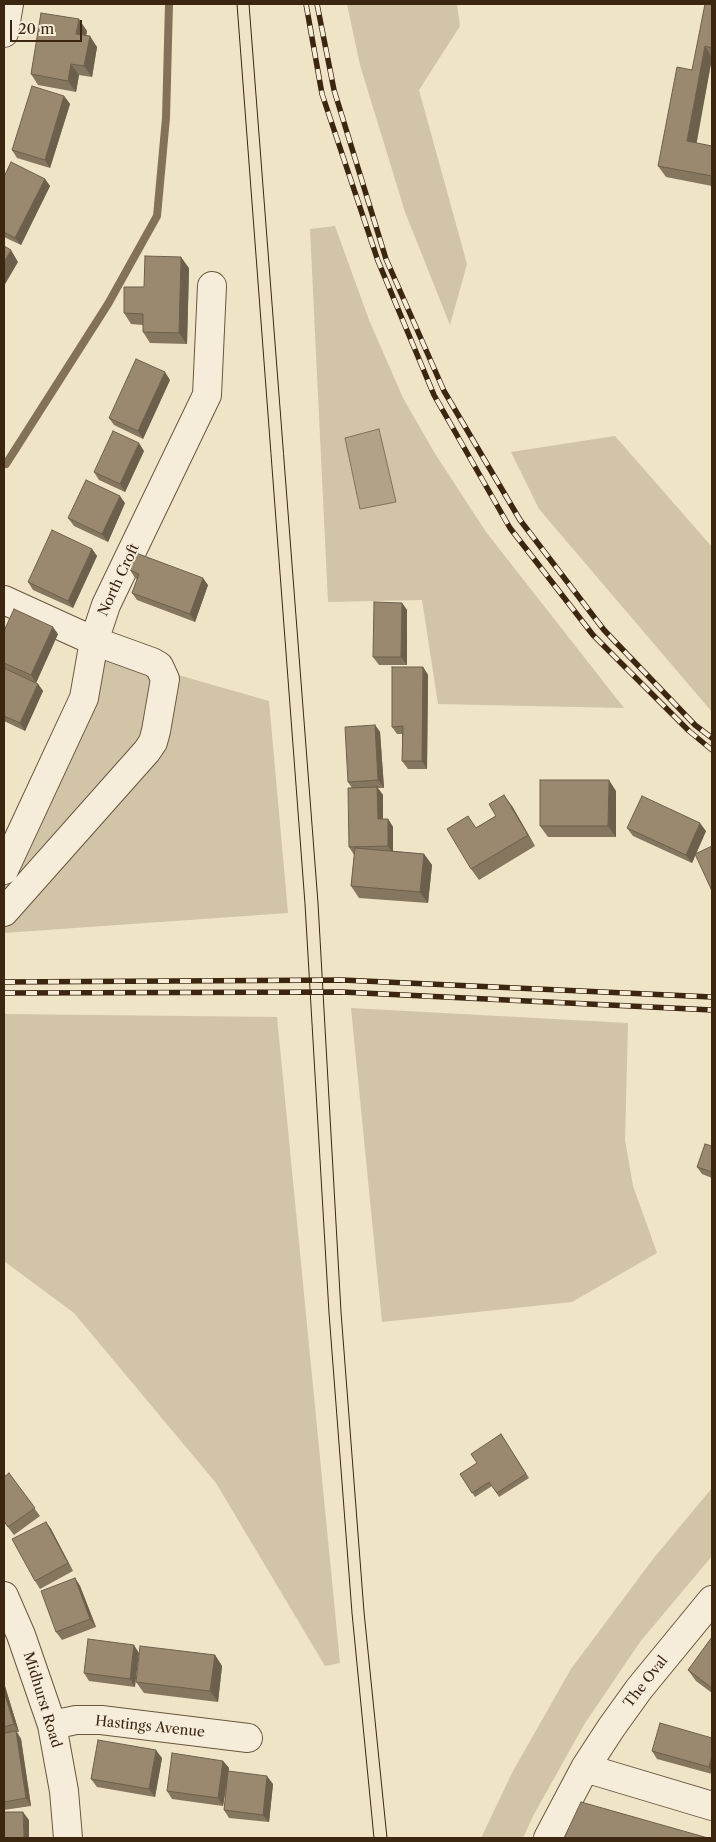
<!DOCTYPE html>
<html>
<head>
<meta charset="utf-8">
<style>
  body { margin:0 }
  #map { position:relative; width:716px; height:1842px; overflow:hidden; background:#efe4c6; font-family:"Libre Caslon Text",serif }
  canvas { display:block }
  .frame { position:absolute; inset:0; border:5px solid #3d260f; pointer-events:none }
  .scale { position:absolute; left:10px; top:20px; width:72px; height:22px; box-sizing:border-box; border:2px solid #3d260f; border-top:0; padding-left:6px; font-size:15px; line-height:18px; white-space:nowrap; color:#3d260f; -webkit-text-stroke:4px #f5edda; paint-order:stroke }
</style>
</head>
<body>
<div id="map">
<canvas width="716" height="1842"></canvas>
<div class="frame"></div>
<div class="scale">20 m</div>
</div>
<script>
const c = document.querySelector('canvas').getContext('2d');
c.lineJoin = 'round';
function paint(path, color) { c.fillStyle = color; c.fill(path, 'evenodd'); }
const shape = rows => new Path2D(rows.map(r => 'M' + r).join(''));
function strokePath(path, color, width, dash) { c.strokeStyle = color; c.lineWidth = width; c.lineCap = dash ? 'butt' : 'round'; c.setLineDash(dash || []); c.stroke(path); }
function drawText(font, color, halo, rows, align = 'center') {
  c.font = font + ' "Libre Caslon Text",serif'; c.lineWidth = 4; c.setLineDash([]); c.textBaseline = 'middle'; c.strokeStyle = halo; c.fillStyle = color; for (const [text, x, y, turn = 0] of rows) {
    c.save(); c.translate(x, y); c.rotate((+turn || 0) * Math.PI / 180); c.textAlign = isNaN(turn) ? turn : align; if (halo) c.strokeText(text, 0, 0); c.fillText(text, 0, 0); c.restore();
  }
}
const green = shape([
  [347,4,457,4,460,26,419,90,467,264,450,325,405,212,360,65],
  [335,226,369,320,403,398,434,452,486,532,624,708,438,704,422,600,328,602,310,229],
  [615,436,712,547,712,712,539,509,511,452],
  [101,653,269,701,288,913,4,933,4,885,88,705],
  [351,1008,628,1023,625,1140,633,1186,657,1253,572,1302,382,1322],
  [4,1014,277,1017,340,1663,325,1666,216,1483,74,1313,4,1261],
  [712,1488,712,1556,640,1642,585,1723,533,1816,523,1838,481,1838,513,1771,571,1669,653,1559]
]);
const water = shape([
  [379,429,396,502,360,509,345,438,379,429]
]);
const stream = shape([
  [6,464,108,304,157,216,166,118,169,4]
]);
const minor = shape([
  [4,33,9,4],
  [4,600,94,641,152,662,159,666,165,679,156,731,153,742,147,751,4,912],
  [4,870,84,698,94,641,106,605,207,395,212,286],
  [4,1596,21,1635,52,1725,64,1791,68,1838],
  [52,1725,76,1720,101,1720,248,1738],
  [585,1768,712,1806],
  [548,1838,585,1768,611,1728,639,1689,712,1600]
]);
const tram = shape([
  [237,4,305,904,329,1313,352,1613,374,1838],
  [249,4,318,903,341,1312,364,1612,387,1838]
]);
const rail = shape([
  [306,4,322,94,378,261,434,395,510,528,593,635,689,731,712,750],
  [317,4,334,90,386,259,444,391,520,520,604,630,695,725,712,738],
  [4,982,342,980,712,997],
  [4,993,342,992,712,1010]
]);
const wall = shape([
  [712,4,712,58,696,143,712,146,712,186,666,177,658,166,692,70],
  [87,31,86,36,97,47,92,77,79,75,76,92,38,85,31,74],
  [64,96,70,104,50,168,17,158,12,150],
  [4,177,45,179,50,186,21,245,4,237],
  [189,268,187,344,150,343,143,332,143,325,131,324,124,313,144,287],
  [170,380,143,439,114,425,109,418],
  [144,451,125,492,99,480,94,472],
  [125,503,108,542,74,526,68,518],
  [92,549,97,556,73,608,33,590,28,582],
  [130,570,208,585,195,622,137,600,132,593,137,579,135,578],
  [402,603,407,610,407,665,379,665,373,657],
  [4,631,58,634,36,683,4,668],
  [423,667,428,675,427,769,408,769,402,761,402,734,397,734,392,727],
  [4,668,38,684,43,691,25,731,4,721],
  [375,725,380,732,384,788,378,788,383,795,383,819,388,819,393,827,393,851,424,854,432,865,428,903,359,898,351,886,354,855,349,847,352,788,348,782],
  [616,791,616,837,548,837,540,826],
  [512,806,535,846,479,880,471,869,477,827],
  [627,828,706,831,692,863,633,836],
  [712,1146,712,1178,702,1174,697,1167],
  [501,1434,529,1478,499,1497,492,1486,475,1497,460,1474,477,1463],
  [9,1473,40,1516,14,1535,4,1522],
  [46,1522,51,1529,73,1571,40,1589,35,1581],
  [75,1578,80,1586,96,1627,62,1640,56,1632],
  [712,1637,712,1693,696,1681,688,1670],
  [134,1645,135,1687,89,1681,84,1673],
  [215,1655,222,1666,218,1702,144,1693,136,1682],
  [4,1683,19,1732,17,1732,21,1739,31,1806,4,1810],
  [712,1738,712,1774,657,1759,652,1751],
  [162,1758,155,1797,97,1787,91,1779],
  [223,1761,229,1768,228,1772,273,1784,269,1822,229,1818,224,1810,228,1776,223,1806,172,1799,167,1791]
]);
const shadedWall = shape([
  [79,19,87,31,84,45,76,34],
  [90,36,97,47,92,77,84,66],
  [705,46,712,58,695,152,687,141],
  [71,64,79,75,76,92,68,81],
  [64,96,70,104,50,168,45,160],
  [45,179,50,186,21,245,15,238],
  [11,250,18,262,4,286,4,262],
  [181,257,189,268,187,344,179,333],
  [165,372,170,380,143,439,138,431],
  [139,443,144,451,125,492,120,484],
  [120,496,125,503,108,542,102,534],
  [92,549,97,556,73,608,68,601],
  [203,578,208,585,195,622,190,614],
  [402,603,407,610,407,665,401,657],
  [53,627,58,634,36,683,31,675],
  [423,667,428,675,427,769,422,761],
  [38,684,43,691,25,731,20,723],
  [375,725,380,732,384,788,378,780],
  [609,780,616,791,616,837,608,826],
  [377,787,383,795,383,827,378,819],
  [504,795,512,806,535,846,528,835],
  [388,819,393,827,393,854,388,846],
  [700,823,706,831,692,863,686,855],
  [424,854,432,865,428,903,420,892],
  [46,1522,51,1529,73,1571,68,1563],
  [75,1578,80,1586,96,1627,90,1619],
  [134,1645,139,1653,135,1687,130,1679],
  [215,1655,222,1666,218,1702,210,1691],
  [4,1683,19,1732,14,1724,4,1692],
  [16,1731,21,1739,31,1806,26,1798],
  [156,1750,162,1758,155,1797,149,1789],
  [712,1756,712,1772,709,1767],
  [223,1761,229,1768,223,1806,218,1798],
  [267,1776,273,1784,269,1822,263,1815],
  [23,1812,29,1820,29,1838,24,1838]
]);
const building = shape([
  [705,4,712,4,712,48,705,46,687,141,712,146,712,176,658,166,677,67,692,70,705,4],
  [41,13,79,19,76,34,90,36,84,66,71,64,68,81,31,74,41,13],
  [32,86,64,96,45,160,12,150,32,86],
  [11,162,45,179,15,238,4,232,4,177,11,162],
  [4,246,11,250,4,262,4,246],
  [145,256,181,257,179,333,143,332,143,314,124,313,124,287,144,287,145,256],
  [136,359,165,372,138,431,109,418,136,359],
  [113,431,139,443,120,484,94,472,113,431],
  [86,480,120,496,102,534,68,518,86,480],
  [52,530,92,549,68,601,28,582,52,530],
  [136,553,203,578,190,614,132,593,139,574,130,570,136,553],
  [374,602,402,603,401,657,373,657,374,602],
  [14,609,53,627,31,675,4,663,4,631,14,609],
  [392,667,423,667,422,761,402,761,403,726,392,727,392,667],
  [4,668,38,684,20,723,4,716,4,668],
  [375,725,378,780,348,782,345,727,375,725],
  [540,780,609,780,608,826,540,826,540,780],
  [377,787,378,819,388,819,388,846,349,847,348,788,377,787],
  [504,795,528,835,471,869,447,829,468,816,476,828,496,816,489,804,504,795],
  [642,796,700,823,686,855,627,828,642,796],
  [712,846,712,891,695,854,712,846],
  [355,848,424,854,420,892,351,886,355,848],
  [705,1144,712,1146,712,1172,697,1167,705,1144],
  [501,1434,526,1474,497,1493,489,1482,472,1493,460,1474,477,1463,471,1454,501,1434],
  [9,1473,35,1508,8,1527,4,1521,4,1477,9,1473],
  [46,1522,68,1563,35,1581,12,1539,46,1522],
  [75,1578,90,1619,56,1632,41,1591,75,1578],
  [712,1637,712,1688,688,1670,712,1637],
  [88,1639,134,1645,130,1679,84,1673,88,1639],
  [140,1646,215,1655,210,1691,136,1682,140,1646],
  [4,1692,14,1724,4,1727,4,1692],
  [660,1723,712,1738,712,1756,709,1767,652,1751,660,1723],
  [16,1731,26,1798,4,1802,4,1733,16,1731],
  [98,1740,156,1750,149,1789,91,1779,98,1740],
  [172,1753,223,1761,218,1798,167,1791,172,1753],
  [228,1771,267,1776,263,1815,224,1810,228,1771],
  [581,1802,708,1838,564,1838,581,1802],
  [4,1812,23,1812,24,1838,4,1838,4,1812]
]);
const streetNames = [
  ["North Croft",119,580,-65],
  ["The Oval",646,1682,-52],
  ["Midhurst Road",42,1700,73],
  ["Hastings Avenue",150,1727,6]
];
paint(green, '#d1c4a7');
paint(water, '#b2a388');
strokePath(water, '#837158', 1);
strokePath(stream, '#837158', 8);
strokePath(minor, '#6a563d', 30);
strokePath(minor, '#f5edda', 28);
strokePath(tram, '#3d260f', 1);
strokePath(rail, '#3d260f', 5.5);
strokePath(rail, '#f5edda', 4, [11]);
paint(wall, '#84765f');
paint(shadedWall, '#6c604d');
paint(building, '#9a896e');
strokePath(building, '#6c604d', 1);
drawText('14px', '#3d260f', '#f5edda', streetNames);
</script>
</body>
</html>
